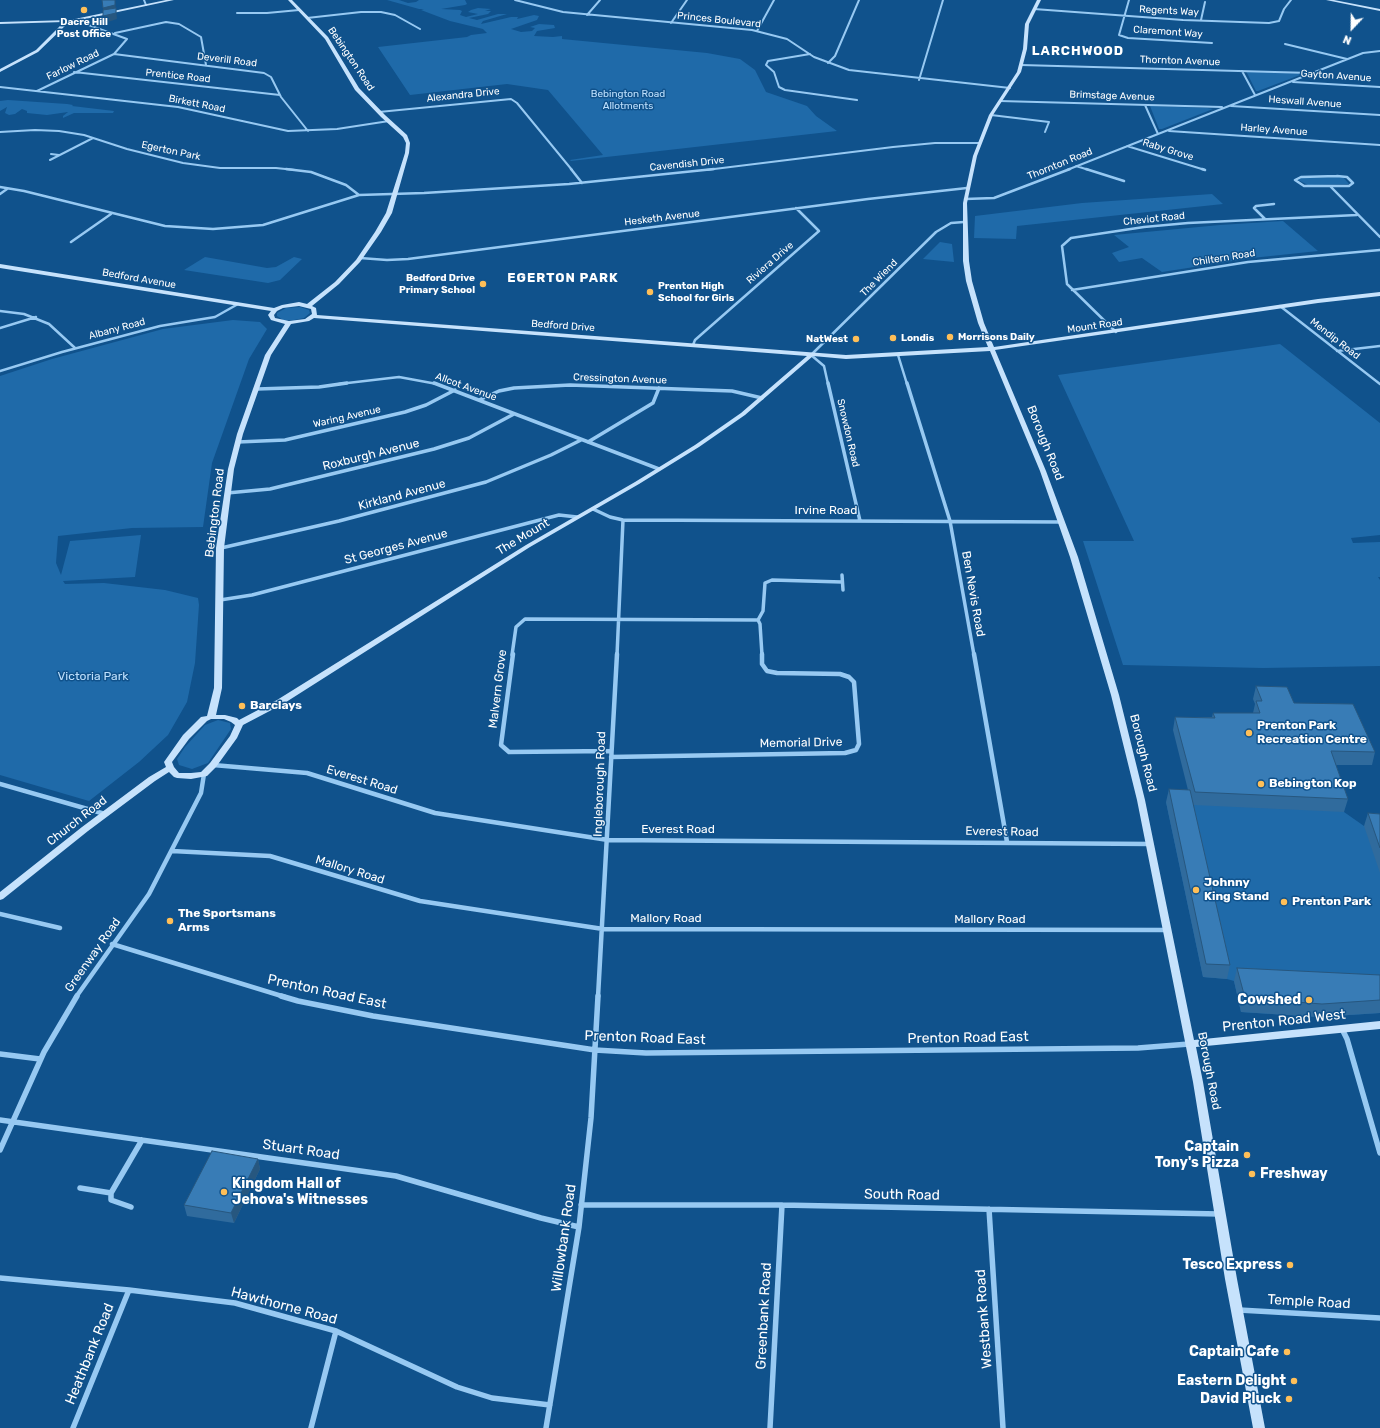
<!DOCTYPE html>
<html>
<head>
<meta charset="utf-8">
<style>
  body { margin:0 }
  #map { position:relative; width:1380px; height:1428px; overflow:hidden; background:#10528c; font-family:Rubik,sans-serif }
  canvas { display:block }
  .north { position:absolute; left:1332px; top:8px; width:40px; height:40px; -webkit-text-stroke:3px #10528c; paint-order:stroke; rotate:202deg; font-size:11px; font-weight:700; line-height:16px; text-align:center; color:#fff }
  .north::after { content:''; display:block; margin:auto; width:14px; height:18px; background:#fff; clip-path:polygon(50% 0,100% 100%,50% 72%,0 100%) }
</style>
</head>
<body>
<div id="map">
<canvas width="1380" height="1428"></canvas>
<div class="north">N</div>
</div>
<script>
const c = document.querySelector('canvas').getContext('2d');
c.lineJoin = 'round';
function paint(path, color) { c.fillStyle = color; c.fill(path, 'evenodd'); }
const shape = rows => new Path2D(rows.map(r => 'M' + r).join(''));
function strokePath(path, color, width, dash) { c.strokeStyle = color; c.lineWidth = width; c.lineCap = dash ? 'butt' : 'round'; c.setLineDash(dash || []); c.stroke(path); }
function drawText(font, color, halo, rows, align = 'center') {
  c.font = font + ' Rubik,sans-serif'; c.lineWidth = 3; c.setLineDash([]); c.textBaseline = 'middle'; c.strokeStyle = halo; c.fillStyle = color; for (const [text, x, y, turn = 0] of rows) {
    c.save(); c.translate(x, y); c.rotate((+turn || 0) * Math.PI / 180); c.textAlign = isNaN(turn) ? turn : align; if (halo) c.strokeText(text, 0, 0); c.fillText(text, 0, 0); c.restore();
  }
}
const green = shape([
  [387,0,399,0,408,3,416,2,419,0,465,0,467,4,465,5,441,9,460,10,462,11,460,15,466,17,478,14,468,12,471,10,478,8,491,9,485,11,491,11,488,14,469,18,477,20,498,14,507,14,483,21,481,24,511,17,518,17,517,19,534,15,539,16,537,20,511,29,521,32,532,31,535,28,530,27,539,24,554,25,555,28,537,31,534,36,553,37,562,36,562,39,707,53,740,59,755,70,766,92,807,106,816,116,837,131,571,161,570,160,603,155,548,90,507,84,410,95,378,47,467,37,471,35,487,33,483,29,450,21,421,10,424,9,419,9],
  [1246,71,1298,73,1300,75,1258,91,1256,91],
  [8,100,67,104,73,105,72,106,114,111,113,113,74,113,63,118,63,116,68,112,47,115,27,113,27,111,22,109,15,114,9,115,5,113,7,107,0,111,0,101],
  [1150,106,1207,108,1213,109,1162,129,1159,129],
  [1343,177,1349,184,1308,185,1298,180,1301,178],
  [1212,194,1223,204,1017,226,1016,239,974,238,975,216,1082,203],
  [1283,221,1318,251,1252,258,1162,272,1142,258,1119,262,1112,253,1129,247,1114,235,1220,225],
  [940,242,952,244,954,262,923,259],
  [205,257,267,268,276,267,294,257,302,259,280,280,268,283,184,270],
  [300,307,309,310,310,313,304,318,294,320,283,320,277,316,277,313,286,308],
  [233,320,260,322,267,329,249,359,212,463,203,527,132,528,58,536,56,563,61,575,70,541,141,535,135,577,63,581,65,584,104,583,165,590,198,598,199,605,195,663,187,702,168,735,139,762,89,801,0,775,0,376,52,359,163,329],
  [1280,344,1380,423,1380,535,1351,538,1353,543,1380,542,1380,577,1378,577,1380,580,1380,666,1263,668,1123,665,1083,541,1134,541,1058,375],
  [218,720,230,723,231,729,208,763,192,769,179,765,177,759,185,747,205,725],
  [1327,762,1344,812,1364,826,1380,827,1380,1013,1318,1017,1241,1012,1234,981,1227,979,1203,977,1166,802,1187,803]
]);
const streetFar4 = shape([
  [144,0,146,5],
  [515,0,563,12,752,30,787,39,814,57,849,70,1010,88],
  [1129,0,1119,35,1128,38,1212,43],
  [1034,9,1183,20,1269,23,1279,21,1284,9,1291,0],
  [237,13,267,13,299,10],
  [587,15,600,0],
  [307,18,361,12,381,12,395,15,420,29],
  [1201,20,1205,2],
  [671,23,687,0],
  [757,31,774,0],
  [115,33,166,22,179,24,201,37,206,65],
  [1285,44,1347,59],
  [114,54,264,73,271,77,281,97,308,131],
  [810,54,768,61,766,65,774,72,779,87,785,90,857,100],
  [828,63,835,56,859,0],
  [1021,65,1311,73],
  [1242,71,1255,95],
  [74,72,280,95],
  [919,80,943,0],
  [1293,82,1380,87],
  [0,87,178,107,288,131,337,129,389,121],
  [37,91,114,54,127,39,75,20],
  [1000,101,1222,107],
  [1145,105,1158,134],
  [1231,106,1380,115],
  [379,112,511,99,517,103,572,170],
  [991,115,1049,122,1045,132],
  [1169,131,1380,145],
  [0,132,35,130,59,131,84,135,127,149,183,163,220,168,276,168,295,170],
  [1127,146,1205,170],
  [51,154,59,155],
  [50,160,93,138],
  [1076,166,1089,170],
  [706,170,893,147,935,143,980,143],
  [1067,170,1363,53,1380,51]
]);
const streetFar3 = shape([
  [286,169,311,172,346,185,359,195],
  [571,169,582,183],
  [1086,169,1124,181],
  [1202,169,1205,170],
  [1337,176,1347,177,1353,183,1349,186,1304,186,1295,180,1301,177,1337,176],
  [0,187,24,191,165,226,213,229,263,225,359,195,424,193,569,184,714,169],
  [1331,187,1380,237],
  [0,194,7,189],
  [965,199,994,198,1070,169],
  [1265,219,1254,208,1256,206,1274,204],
  [71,242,111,214],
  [360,258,387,260,408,259,868,199,967,188],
  [1072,290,1248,262,1380,250],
  [1280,306,1380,384],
  [0,311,24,314,49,324,75,348],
  [0,328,36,317],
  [1116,332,1067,284,1062,246,1071,238,1144,227,1188,223,1357,215],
  [693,345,695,340,819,231,796,208],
  [1337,351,1380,346],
  [898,355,907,384],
  [0,371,62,352,160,326,215,317,238,304],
  [339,384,399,377,437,384],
  [828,384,824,366,811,355,936,232,951,223,964,222]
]);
const streetFar2 = shape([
  [434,383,659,469],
  [828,383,860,521],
  [907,383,950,521,974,655],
  [257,389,319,387,347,383],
  [479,400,499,391,514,388,570,385,732,391,762,398],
  [238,442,285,440,405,412,426,405,455,390],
  [588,442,653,403,659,388],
  [227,493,270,489,434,449,469,438,514,414],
  [593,509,610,517,623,520,1061,522],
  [221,548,339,521,486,482,551,455,581,440],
  [842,575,843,590],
  [220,600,252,595,559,515,577,517],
  [758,620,763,611,765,583,772,580,842,582],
  [758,620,760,624,762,655],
  [512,655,516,627,525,619,758,620],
  [617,655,623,520]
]);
const streetFar1 = shape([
  [513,654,501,745,509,752,611,751],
  [974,654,1007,842],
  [611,757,845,753,856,750,859,744,854,682,849,677,840,674,777,673,767,671,762,664,762,654],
  [213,765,307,773,435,813,608,840,1150,844],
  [0,784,105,814],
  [172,851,270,856,420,901,603,929,1168,930],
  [0,914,60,928],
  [112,944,285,997],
  [76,997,149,894,201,793,204,774],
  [598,997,617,654]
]);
const street = shape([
  [281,996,298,1001,373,1016,595,1050,646,1053,1138,1048,1189,1044],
  [1342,1029,1347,1039,1380,1153],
  [0,1054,40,1059],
  [0,1120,396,1176,541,1218,579,1227],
  [0,1150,44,1052,77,996],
  [80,1188,111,1193],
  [581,1205,782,1205,1219,1214],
  [131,1207,111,1200,111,1193,142,1140],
  [989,1209,1003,1428],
  [0,1278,129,1290,235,1303,336,1331,457,1387,492,1398,550,1405],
  [1239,1310,1380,1318],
  [73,1428,129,1290],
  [311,1428,336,1331],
  [546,1428,579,1227,591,1118,598,996],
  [770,1428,782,1205]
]);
const secondary = shape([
  [166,0,174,0,71,22,67,24,38,52,0,72,0,69,36,50,64,22,0,24,0,22,70,20,166,0],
  [288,0,292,0,328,37,359,88,385,115,407,135,410,143,409,153,392,213,381,232,360,262,339,284,312,306,316,308,317,315,846,355,988,347,978,323,966,281,963,261,963,203,973,156,989,115,1017,72,1023,49,1025,24,1037,0,1041,0,1029,24,1027,49,1021,72,993,115,977,156,967,203,969,261,972,281,984,323,994,347,1318,299,1380,292,1380,296,1318,303,995,350,1046,471,1078,557,1119,695,1145,800,1194,1040,1380,1021,1380,1029,1196,1047,1203,1082,1237,1279,1265,1428,1253,1428,1225,1279,1193,1082,1137,800,1111,695,1070,557,1040,471,990,351,846,359,813,356,745,415,699,447,639,484,530,547,283,704,243,725,237,738,216,767,207,776,191,779,177,778,174,777,169,772,155,781,88,831,3,899,0,900,0,892,82,827,149,777,166,767,164,762,183,735,201,717,207,716,214,688,216,548,228,469,237,434,265,355,285,324,271,320,268,315,271,311,0,268,0,264,274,308,282,305,299,302,307,304,335,282,356,260,375,232,386,213,405,153,406,143,403,137,381,117,355,90,325,39,288,0],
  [299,306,311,309,312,314,305,319,289,321,275,318,274,315,277,311,283,308,299,306],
  [314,318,807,356,741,413,695,445,635,482,526,545,277,700,239,720,237,718,225,715,216,715,222,688,224,548,234,469,243,434,271,355,291,324,309,321,314,318],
  [211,719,224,719,231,722,235,725,230,736,210,763,201,772,191,773,179,773,174,767,172,762,189,739,207,721,211,719],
  [1326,0,1334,0,1380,9,1380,11,1326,0]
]);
const wall = shape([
  [1256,686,1294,703,1375,752,1372,765,1336,765,1348,799,1344,812,1193,805,1230,965,1227,979,1203,977,1166,802,1169,789,1188,790,1173,730,1175,717,1212,717,1213,713,1253,713,1255,704,1253,699],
  [1368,813,1380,814,1380,873,1364,826],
  [1237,968,1380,975,1380,1013,1318,1017,1241,1012,1234,981],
  [258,1159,260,1169,234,1223,187,1216,184,1205]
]);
const shadedWall = shape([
  [115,0,117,19,105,23,103,8],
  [258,1159,260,1169,234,1223,231,1213]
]);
const building = shape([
  [102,0,115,0,115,5,103,8,102,0],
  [116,8,116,13,103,16,103,10,116,8],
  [1256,686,1287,687,1294,703,1353,704,1375,752,1331,751,1348,799,1195,792,1175,717,1215,718,1213,713,1260,713,1256,701,1262,701,1256,686],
  [1169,789,1190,790,1230,965,1206,964,1169,789],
  [1368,813,1380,814,1380,848,1368,813],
  [1237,968,1380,975,1380,1000,1322,1004,1245,998,1237,968],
  [212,1151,258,1159,231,1213,184,1205,212,1151]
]);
const markers = [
  [84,10,4,"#ffbf58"],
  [483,284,4,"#ffbf58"],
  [650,292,4,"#ffbf58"],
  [950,337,4,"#ffbf58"],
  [893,338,4,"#ffbf58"],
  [856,339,4,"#ffbf58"],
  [242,706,4,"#ffbf58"],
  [1249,733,4,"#ffbf58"],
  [1261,784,4,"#ffbf58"],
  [1196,890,4,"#ffbf58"],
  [1284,902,4,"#ffbf58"],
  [170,921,4,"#ffbf58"],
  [1309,1000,4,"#ffbf58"],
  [1247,1155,4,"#ffbf58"],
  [1252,1174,4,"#ffbf58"],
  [224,1192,4,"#ffbf58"],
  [1290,1265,4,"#ffbf58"],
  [1287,1352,4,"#ffbf58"],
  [1294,1381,4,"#ffbf58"],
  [1289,1399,4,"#ffbf58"]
];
const farStreetnames = [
  ["Regents Way",1169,11,3],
  ["Princes Boulevard",719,20,6],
  ["Claremont Way",1168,32,4],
  ["Bebington Road",351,59,56],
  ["Deverill Road",227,60,7],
  ["Thornton Avenue",1180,61,2],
  ["Farlow Road",73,65,-26],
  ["Prentice Road",178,76,6],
  ["Gayton Avenue",1336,76,4],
  ["Alexandra Drive",463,95,-6],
  ["Brimstage Avenue",1112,96,2],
  ["Heswall Avenue",1305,102,4],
  ["Birkett Road",197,104,11],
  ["Harley Avenue",1274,130,4],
  ["Raby Grove",1168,150,17],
  ["Egerton Park",171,151,12],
  ["Cavendish Drive",687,164,-6],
  ["Thornton Road",1060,164,-22],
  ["Hesketh Avenue",662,218,-7],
  ["Cheviot Road",1154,219,-6],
  ["Chiltern Road",1224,258,-9],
  ["Riviera Drive",770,263,-41],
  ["The Wiend",879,278,-45],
  ["Bedford Avenue",139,279,10],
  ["Bedford Drive",563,326,4],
  ["Mount Road",1095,326,-8],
  ["Albany Road",117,329,-15],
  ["Mendip Road",1335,339,38],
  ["Cressington Avenue",620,379,2],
  ["Allcot Avenue",466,387,20],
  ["Waring Avenue",347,417,-13],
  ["Snowdon Road",848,433,77]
];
const farPoinames = [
  ["Dacre Hill",84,22,"center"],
  ["Post Office",84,34,"center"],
  ["Bedford Drive",475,278,"right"],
  ["Primary School",475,290,"right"],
  ["Prenton High",658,286],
  ["School for Girls",658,298],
  ["Morrisons Daily",958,337],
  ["Londis",901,338],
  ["NatWest",848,339,"right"]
];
const farParknames = [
  ["Bebington Road",628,94],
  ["Allotments",628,106]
];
const streetNames = [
  ["Borough Road",1045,443,68],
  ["Roxburgh Avenue",371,455,-14],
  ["Kirkland Avenue",402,495,-15],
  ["Irvine Road",826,511],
  ["Bebington Road",215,513,-83],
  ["The Mount",523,537,-31],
  ["St Georges Avenue",396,547,-15],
  ["Ben Nevis Road",973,594,80],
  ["Malvern Grove",498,689,-83],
  ["Memorial Drive",801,743,-1],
  ["Borough Road",1143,753,76],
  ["Everest Road",362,780,17],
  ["Ingleborough Road",600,784,-88],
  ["Church Road",77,821,-38],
  ["Everest Road",678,830],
  ["Everest Road",1002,832,1],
  ["Mallory Road",350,870,17],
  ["Mallory Road",666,919],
  ["Mallory Road",990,920],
  ["Greenway Road",93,955,-55],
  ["Borough Road",1209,1071,79]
];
const parkNames = [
  ["Victoria Park",93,677]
];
const poiNames = [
  ["Barclays",250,706],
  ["Prenton Park",1257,726],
  ["Recreation Centre",1257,740],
  ["Bebington Kop",1269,784],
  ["Johnny",1204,883],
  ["King Stand",1204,897],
  ["Prenton Park",1292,902],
  ["The Sportsmans",178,914],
  ["Arms",178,928]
];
const farDistrictnames = [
  ["LARCHWOOD",1078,51],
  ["EGERTON PARK",563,278]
];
const nearStreetnames = [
  ["Prenton Road East",327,992,12],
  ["Prenton Road West",1284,1021,-6],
  ["Prenton Road East",645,1038,2],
  ["Prenton Road East",968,1038,-1],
  ["Stuart Road",301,1150,8],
  ["South Road",902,1195,1],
  ["Willowbank Road",564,1238,-82],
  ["Temple Road",1309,1302,3],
  ["Hawthorne Road",284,1306,15],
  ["Greenbank Road",764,1316,-87],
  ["Westbank Road",984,1319,-94],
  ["Heathbank Road",90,1354,-68]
];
const nearPoinames = [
  ["Cowshed",1301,1000],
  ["Captain",1239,1147],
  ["Tony's Pizza",1239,1163],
  ["Freshway",1260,1174,"left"],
  ["Kingdom Hall of",232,1184,"left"],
  ["Jehova's Witnesses",232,1200,"left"],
  ["Tesco Express",1282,1265],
  ["Captain Cafe",1279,1352],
  ["Eastern Delight",1286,1381],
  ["David Pluck",1281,1399]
];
paint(green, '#1f6aa9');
strokePath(streetFar4, '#97c9f2', 2);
strokePath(streetFar3, '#97c9f2', 2.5);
strokePath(streetFar2, '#97c9f2', 3.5);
strokePath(streetFar1, '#97c9f2', 4.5);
strokePath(street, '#97c9f2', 5.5);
paint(secondary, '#c6e2fc');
paint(wall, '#306b9d');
paint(shadedWall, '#27577f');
paint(building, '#387cb6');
strokePath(building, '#27577f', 1);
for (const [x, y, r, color] of markers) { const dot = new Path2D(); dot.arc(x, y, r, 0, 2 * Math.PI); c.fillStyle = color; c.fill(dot); strokePath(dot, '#10528c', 1.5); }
drawText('10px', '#fff', '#10528c', farStreetnames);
drawText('bold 10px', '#fff', '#10528c', farPoinames, 'left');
drawText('10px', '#bee0fd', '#10528c', farParknames);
drawText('12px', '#fff', '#10528c', streetNames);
drawText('12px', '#bee0fd', '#10528c', parkNames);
drawText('bold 12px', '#fff', '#10528c', poiNames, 'left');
c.letterSpacing = '1px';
drawText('bold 13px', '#fff', '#10528c', farDistrictnames);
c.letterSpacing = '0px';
drawText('14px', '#fff', '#10528c', nearStreetnames);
drawText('bold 14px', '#fff', '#10528c', nearPoinames, 'right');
</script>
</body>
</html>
